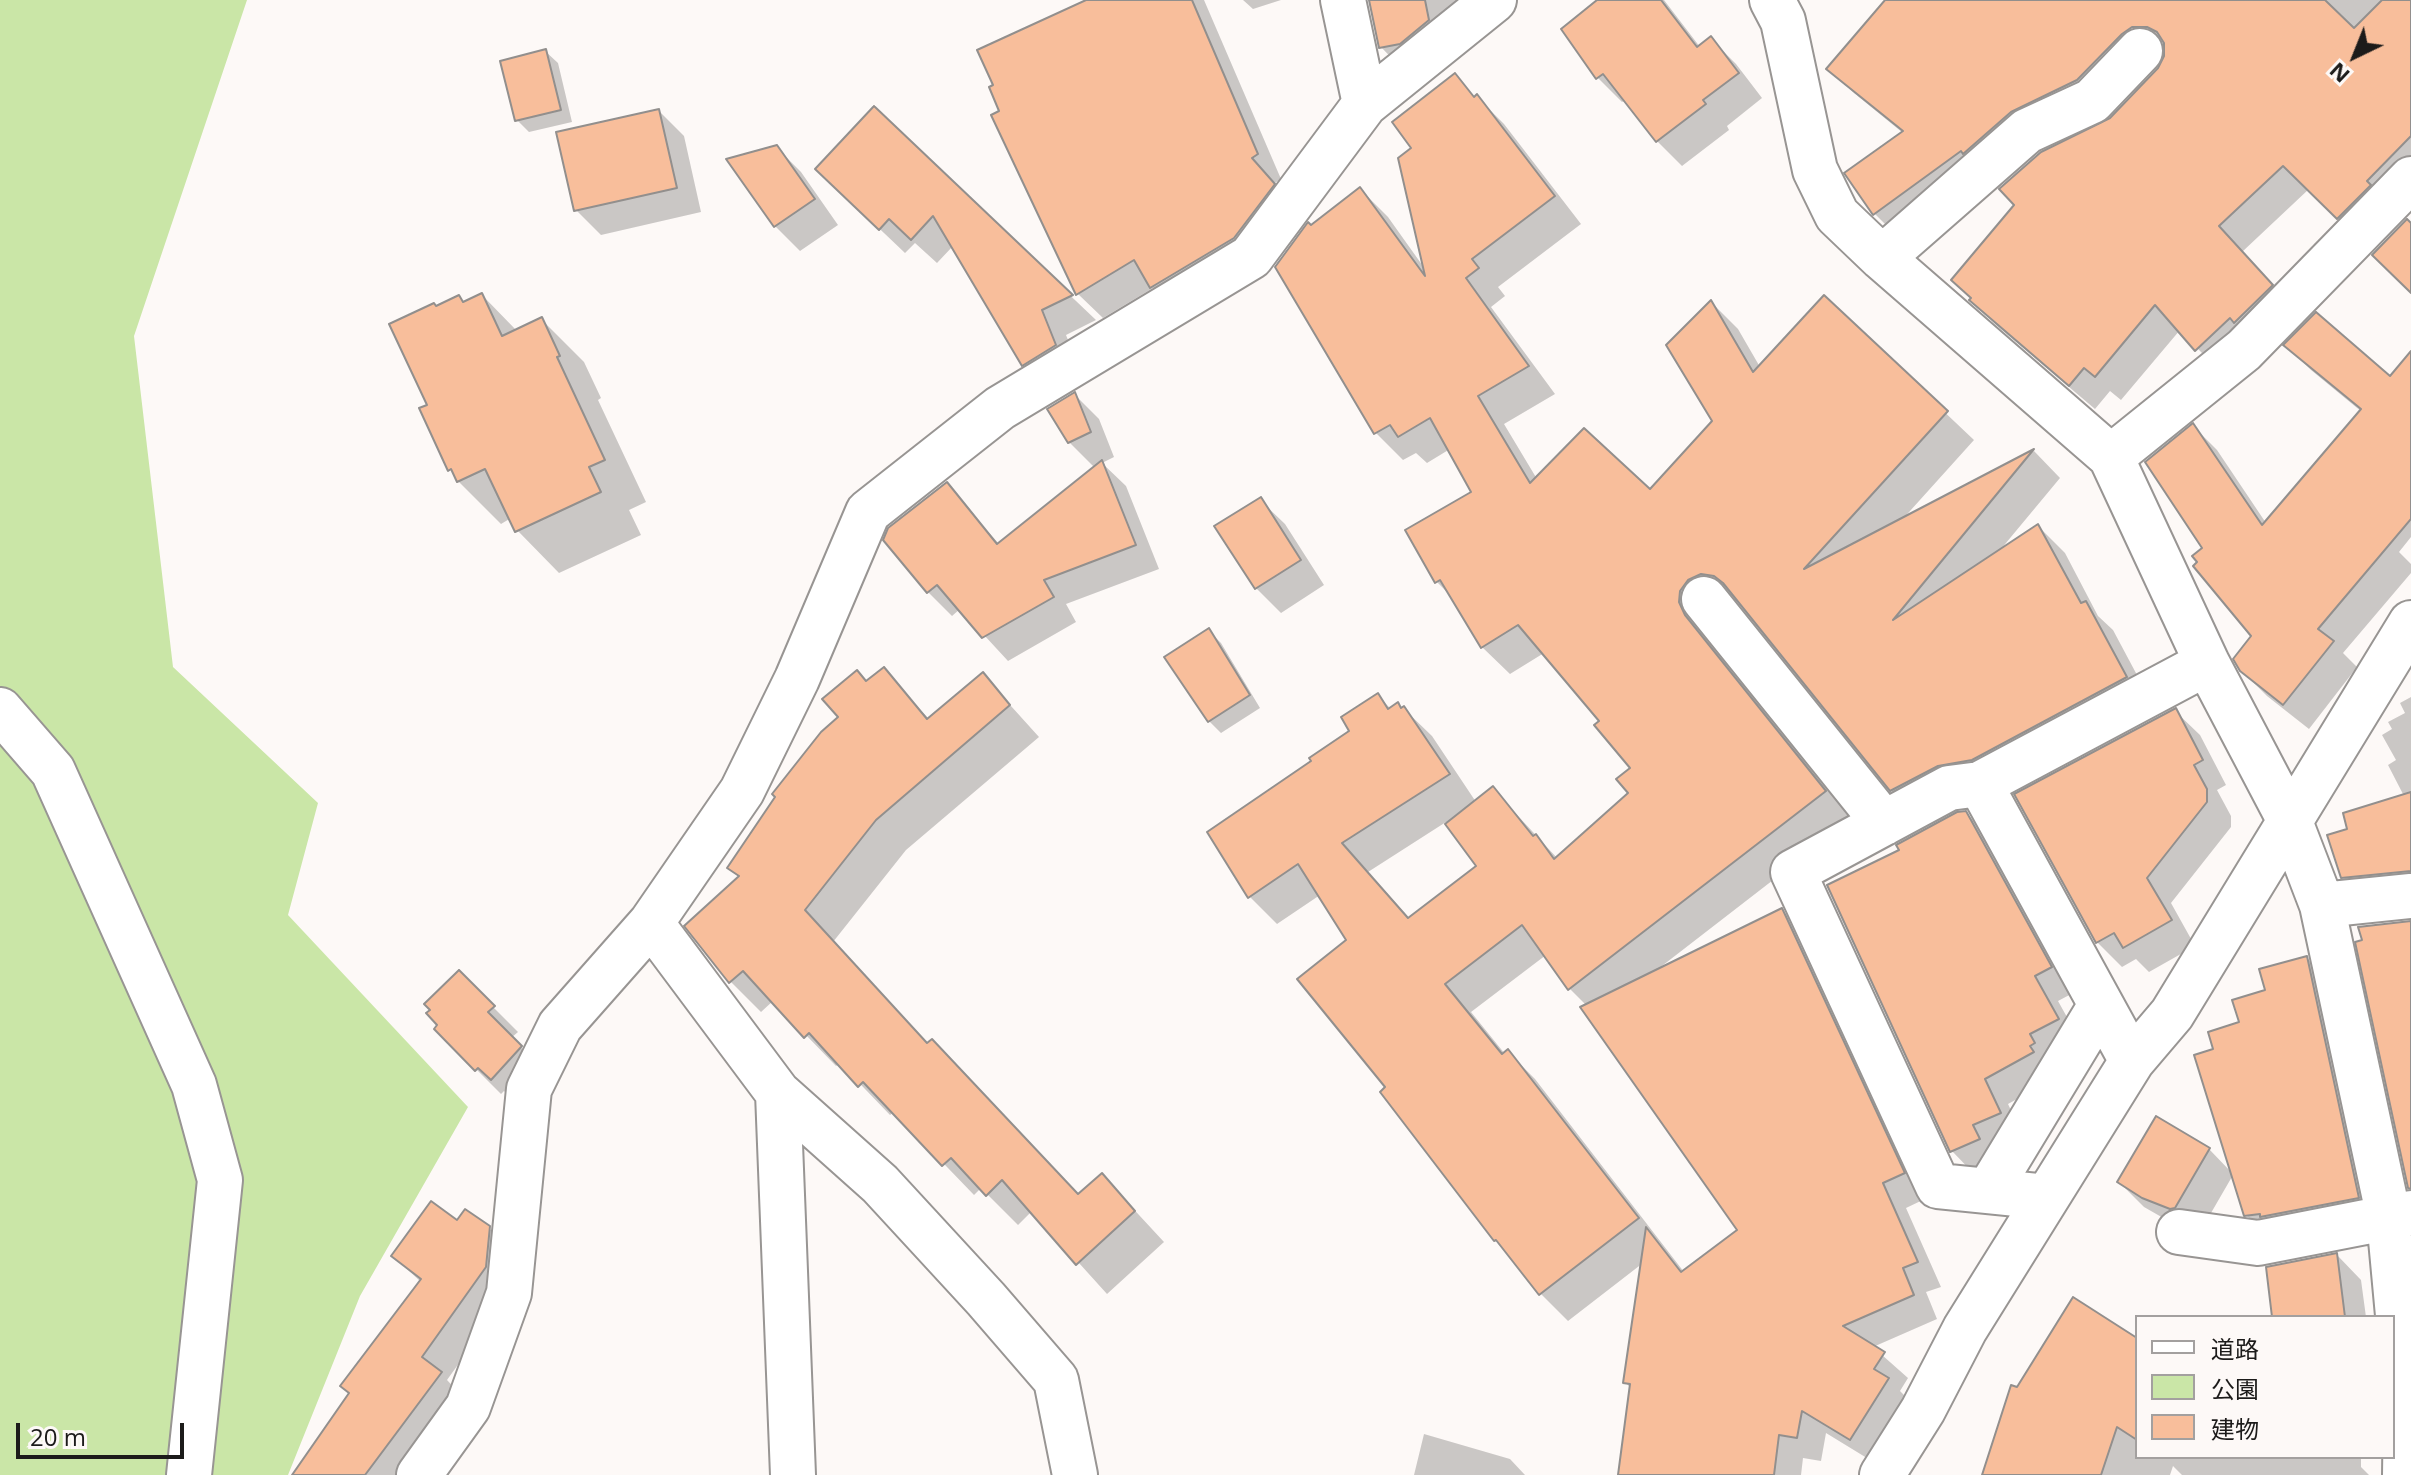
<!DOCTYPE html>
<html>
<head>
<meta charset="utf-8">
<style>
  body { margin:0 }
  #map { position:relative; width:2411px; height:1475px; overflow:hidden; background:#fdf9f7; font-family:"Open Sans","Noto Sans JP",sans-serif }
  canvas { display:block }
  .legend { position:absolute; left:2135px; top:1315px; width:260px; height:144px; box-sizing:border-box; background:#fdf9f7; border:2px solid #a3a09f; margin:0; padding:10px 14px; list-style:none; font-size:24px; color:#1c1b1a }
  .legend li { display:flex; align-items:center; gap:16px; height:40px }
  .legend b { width:40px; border:2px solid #a3a09f }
  .north { position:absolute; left:2315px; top:16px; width:80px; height:80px; -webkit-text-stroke:6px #fdf9f7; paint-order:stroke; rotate:223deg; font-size:22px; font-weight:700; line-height:32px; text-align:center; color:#1c1b1a }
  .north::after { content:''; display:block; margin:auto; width:28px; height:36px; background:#1c1b1a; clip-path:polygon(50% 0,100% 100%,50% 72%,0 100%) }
  .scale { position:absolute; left:16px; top:1423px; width:168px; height:36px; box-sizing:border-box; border:4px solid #1c1b1a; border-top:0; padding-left:10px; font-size:24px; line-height:28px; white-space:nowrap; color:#1c1b1a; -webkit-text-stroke:6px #fdf9f7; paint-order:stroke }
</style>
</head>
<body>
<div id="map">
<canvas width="2411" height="1475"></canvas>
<ul class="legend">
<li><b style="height:10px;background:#fff"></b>道路</li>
<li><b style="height:22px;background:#cae6a7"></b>公園</li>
<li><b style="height:22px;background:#f8be9b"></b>建物</li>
</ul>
<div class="north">N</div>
<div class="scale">20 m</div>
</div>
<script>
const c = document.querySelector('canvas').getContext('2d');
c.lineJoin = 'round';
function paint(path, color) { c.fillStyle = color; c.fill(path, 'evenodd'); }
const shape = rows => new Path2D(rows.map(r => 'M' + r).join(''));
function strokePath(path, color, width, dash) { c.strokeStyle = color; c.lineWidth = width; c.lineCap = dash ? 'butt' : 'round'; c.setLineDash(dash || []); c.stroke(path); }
const green = shape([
  [0,0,247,0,134,336,173,667,318,803,288,915,468,1107,360,1296,288,1475,0,1475]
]);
const shadow = shape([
  [1091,0,1204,0,1281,179,1275,183,1298,210,1177,312,1153,288,1103,318,1078,294,994,116,1002,112],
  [1243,0,1281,0,1253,9],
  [1371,0,1484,0,1405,72,1381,47],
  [1601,0,1664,0,1700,47,1711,39,1736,64,1762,98,1727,126,1729,130,1682,166,1657,141,1626,100,1622,102,1598,78,1564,29],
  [1888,0,2411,0,2411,193,2363,243,2309,189,2242,252,2296,311,2222,374,2180,330,2121,400,2110,391,2095,409,1996,325,1972,300,2111,120,2160,70,2166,51,2158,51,1899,238,1875,214,1847,174,1903,133,1854,93,1829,69],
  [545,51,558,63,572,122,529,132,517,120],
  [1477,97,1504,124,1581,224,1498,287,1505,296,1491,307,1555,394,1504,424,1537,479,1651,491,1714,421,1711,302,1738,329,1760,367,1824,298,1974,440,1901,521,2034,451,2060,478,2001,549,2038,526,2065,553,2098,616,2113,630,2153,705,1919,817,1892,790,1742,603,1729,601,1706,631,1711,644,1852,819,1658,969,1782,910,1806,934,1927,1198,1906,1208,1941,1287,1926,1292,1937,1319,1873,1347,1908,1378,1900,1391,1912,1403,1875,1463,1826,1433,1821,1461,1803,1458,1801,1475,1620,1475,1632,1389,1625,1382,1643,1263,1568,1321,1540,1293,1495,1240,1388,1087,1348,940,1320,895,1277,924,1249,896,1314,762,1352,731,1377,695,1391,709,1404,709,1432,736,1476,802,1493,789,1558,859,1631,793,1632,768,1602,721,1544,653,1510,674,1482,647,1452,597,1437,582,1474,493,1450,449,1427,463,1416,453,1403,460,1376,433,1277,267,1311,227,1360,189,1388,217,1425,269,1474,99],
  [1446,822,1479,866,1410,919,1368,872],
  [1546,955,1570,989,1587,1006,1740,1230,1684,1272,1535,1079,1508,1052,1505,1054,1471,1012],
  [874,109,1096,320,1066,335,1080,370,1048,389,1023,365,953,246,937,263,915,243,905,253,842,193],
  [659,111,684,136,701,212,601,235,576,210],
  [776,147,801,172,838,225,800,251,775,226],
  [482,295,517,331,542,320,584,362,601,398,598,400,646,502,629,510,641,535,559,573,517,530,511,518,501,524,458,481,450,469,430,406,437,308,459,297,465,303],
  [2286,345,2411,397,2411,537,2399,552,2411,564,2411,573,2343,653,2357,667,2309,729,2267,696,2241,670,2254,636,2205,548,2193,426,2217,450,2266,523,2362,412,2311,370],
  [1075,395,1099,419,1114,457,1102,463,1126,486,1159,569,1066,604,1076,622,1008,661,960,609,952,616,928,592,946,485,1000,545,1095,468,1069,442],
  [1260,500,1285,524,1324,585,1281,613,1256,588],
  [1209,631,1221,643,1260,708,1221,733,1209,721],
  [883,670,930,720,983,675,1039,737,906,850,833,942,929,1045,1079,1196,1102,1175,1164,1242,1107,1294,1032,1211,1018,1225,981,1188,974,1195,894,1112,890,1115,840,1063,836,1066,773,1001,761,1012,731,982,687,926,740,878,729,867,841,717,857,672,868,683],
  [2411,697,2411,902,2372,906,2343,877,2350,830,2404,796,2388,765,2396,760,2382,735,2392,729,2388,722,2405,713,2400,703],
  [2175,711,2200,735,2226,785,2217,790,2231,816,2231,827,2171,903,2195,946,2149,972,2136,959,2122,967,2097,942],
  [1966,813,1991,838,2075,992,2058,1001,2082,1044,2057,1077,2008,1104,2024,1138,1976,1176,1952,1151,1901,851],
  [2307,958,2331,983,2383,1222,2271,1240,2246,1215,2233,1175,2200,1232,2172,1223,2144,1207,2119,1182,2209,1149,2233,1174,2216,1050,2268,991],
  [459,973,518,1032,511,1038,546,1072,517,1103,504,1091,501,1094,436,1029,440,1025],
  [457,1223,489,1228,514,1253,510,1292,447,1380,465,1399,408,1475,294,1475,351,1395,421,1282,393,1256],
  [2337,1255,2361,1280,2366,1317,2275,1317],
  [2137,1340,2137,1457,2361,1457,2361,1467,2369,1475,2182,1475,2173,1466,2170,1475,1984,1475,2018,1389],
  [1424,1434,1510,1459,1525,1475,1414,1475]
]);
const building = shape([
  [1086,0,1192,0,1258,154,1252,158,1275,184,1234,238,1150,288,1134,260,1076,295,991,115,999,111,989,87,993,85,977,50,1086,0],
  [1369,0,1425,0,1429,20,1400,44,1379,48,1369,0],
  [1597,0,1661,0,1697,47,1711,36,1739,73,1703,100,1706,104,1656,142,1603,74,1596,79,1561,29,1597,0],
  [1885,0,2325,0,2354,28,2382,0,2411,0,2411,136,2367,181,2371,185,2337,219,2283,166,2219,226,2273,285,2234,323,2230,318,2195,351,2155,305,2095,377,2084,368,2069,386,1969,300,1971,298,1951,280,2014,205,1999,189,2041,152,2110,118,2158,68,2164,56,2164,43,2157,32,2147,27,2132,27,2122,34,2077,80,2011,112,1963,154,1961,151,1873,215,1844,173,1903,131,1826,69,1885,0],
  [546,49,561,110,515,121,500,61,546,49],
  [1455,73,1474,97,1477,94,1555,196,1472,259,1479,268,1466,278,1529,366,1478,396,1530,483,1584,428,1650,489,1712,421,1666,345,1711,300,1753,372,1824,295,1948,411,1804,569,2034,449,1893,620,2038,524,2081,603,2086,601,2127,677,1972,760,1938,766,1890,791,1723,583,1714,576,1701,574,1688,580,1680,591,1679,602,1685,615,1826,791,1568,990,1522,925,1445,984,1502,1054,1508,1049,1639,1218,1539,1295,1496,1240,1494,1241,1380,1092,1385,1087,1297,979,1346,940,1298,864,1248,898,1207,832,1311,761,1309,758,1349,731,1341,717,1378,693,1388,709,1398,702,1401,708,1404,706,1450,774,1342,843,1408,918,1476,866,1445,824,1493,786,1533,836,1536,834,1554,859,1628,793,1616,779,1630,768,1594,725,1599,721,1518,625,1481,648,1440,580,1435,583,1405,530,1471,492,1430,418,1398,437,1390,425,1374,434,1275,267,1308,222,1311,225,1360,187,1425,276,1398,158,1411,148,1392,122,1455,73],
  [874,106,1073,295,1042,310,1056,345,1022,366,933,216,911,240,889,219,879,230,815,169,874,106],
  [659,109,677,188,574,211,556,132,659,109],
  [777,145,815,199,774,227,726,159,777,145],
  [2407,219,2411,223,2411,293,2372,255,2407,219],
  [482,293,502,336,542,317,560,356,557,357,605,460,589,467,601,492,515,532,485,469,457,482,451,469,448,471,419,408,427,405,389,324,434,303,436,306,459,295,463,302,482,293],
  [2316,312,2390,376,2411,351,2411,519,2318,629,2334,641,2283,705,2240,671,2233,659,2251,636,2193,566,2197,562,2192,556,2202,548,2145,462,2193,423,2262,525,2361,409,2283,345,2316,312],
  [1075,392,1091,432,1068,443,1047,409,1075,392],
  [1102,460,1136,545,1044,580,1054,597,982,638,937,585,927,593,883,540,888,528,947,482,997,544,1102,460],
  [1261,497,1301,560,1255,589,1214,526,1261,497],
  [1209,628,1250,695,1208,722,1164,657,1209,628],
  [884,667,927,719,983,672,1010,705,876,820,805,910,927,1043,932,1039,1078,1194,1102,1173,1135,1211,1076,1265,1002,1180,986,1196,951,1158,942,1166,863,1082,858,1087,809,1033,804,1038,743,971,729,983,684,926,739,876,727,868,775,797,772,794,821,732,838,717,822,699,857,670,866,681,884,667],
  [2176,708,2203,760,2194,765,2207,789,2207,802,2147,878,2172,920,2123,948,2114,933,2096,943,2014,794,2176,708],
  [2411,792,2411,871,2341,878,2327,835,2347,829,2343,813,2411,792],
  [1966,811,2052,967,2035,976,2059,1019,2030,1034,2035,1043,2030,1046,2034,1052,1985,1079,2001,1113,1973,1125,1980,1139,1950,1152,1827,885,1899,850,1896,845,1957,812,1966,811],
  [1782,908,1905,1173,1883,1183,1918,1262,1903,1268,1914,1295,1843,1326,1885,1352,1874,1369,1889,1378,1850,1440,1802,1411,1797,1438,1779,1435,1774,1475,1618,1475,1630,1384,1623,1383,1646,1227,1681,1272,1737,1230,1580,1007,1782,908],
  [2411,921,2411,1189,2408,1188,2355,942,2362,940,2358,927,2411,921],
  [2307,956,2359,1198,2260,1217,2260,1214,2244,1216,2194,1055,2213,1049,2208,1032,2239,1022,2232,1000,2265,990,2259,969,2307,956],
  [459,970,495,1006,488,1012,522,1046,491,1080,478,1068,475,1071,434,1029,437,1025,426,1013,430,1010,424,1004,459,970],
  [2156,1116,2210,1148,2175,1208,2170,1209,2142,1198,2117,1182,2156,1116],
  [431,1201,457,1220,465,1209,490,1226,486,1267,422,1357,442,1372,365,1475,292,1475,349,1393,340,1386,421,1279,391,1256,431,1201],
  [2337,1253,2345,1317,2272,1317,2266,1267,2337,1253],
  [2073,1297,2137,1338,2137,1440,2117,1427,2101,1475,1982,1475,2011,1385,2017,1387,2073,1297]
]);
const minor = shape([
  [1343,0,1365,104],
  [1772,0,1783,21,1815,170,1837,215,1882,258,2111,457,2207,663,2289,819,2322,905,2389,1218,2406,1402,2405,1475],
  [1882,258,2027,131,2092,101,2140,51],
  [2111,457,2244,350,2411,179],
  [1704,599,1884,823],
  [0,710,53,771,194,1085,220,1180,189,1475],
  [1980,784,2132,1061],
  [2322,905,2411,896],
  [651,923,778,1093,880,1184,986,1299,1056,1380,1075,1475],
  [778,1093,793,1475],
  [1989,1190,2101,1005],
  [2047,1197,1938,1186,1793,872,1949,788,1980,784,2207,663],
  [2179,1232,2258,1243,2411,1213],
  [419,1475,468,1407,509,1293,529,1089,560,1026,651,923,742,791,797,679,868,512,1000,408,1251,257,1365,104,1494,0],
  [1882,1475,1923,1410,1965,1329,2132,1061,2172,1014,2411,623]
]);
paint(green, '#cae6a7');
paint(shadow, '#0003');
paint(building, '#f8be9b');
strokePath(building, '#928f8d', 2);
strokePath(minor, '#989593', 48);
strokePath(minor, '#fff', 44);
</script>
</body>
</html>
